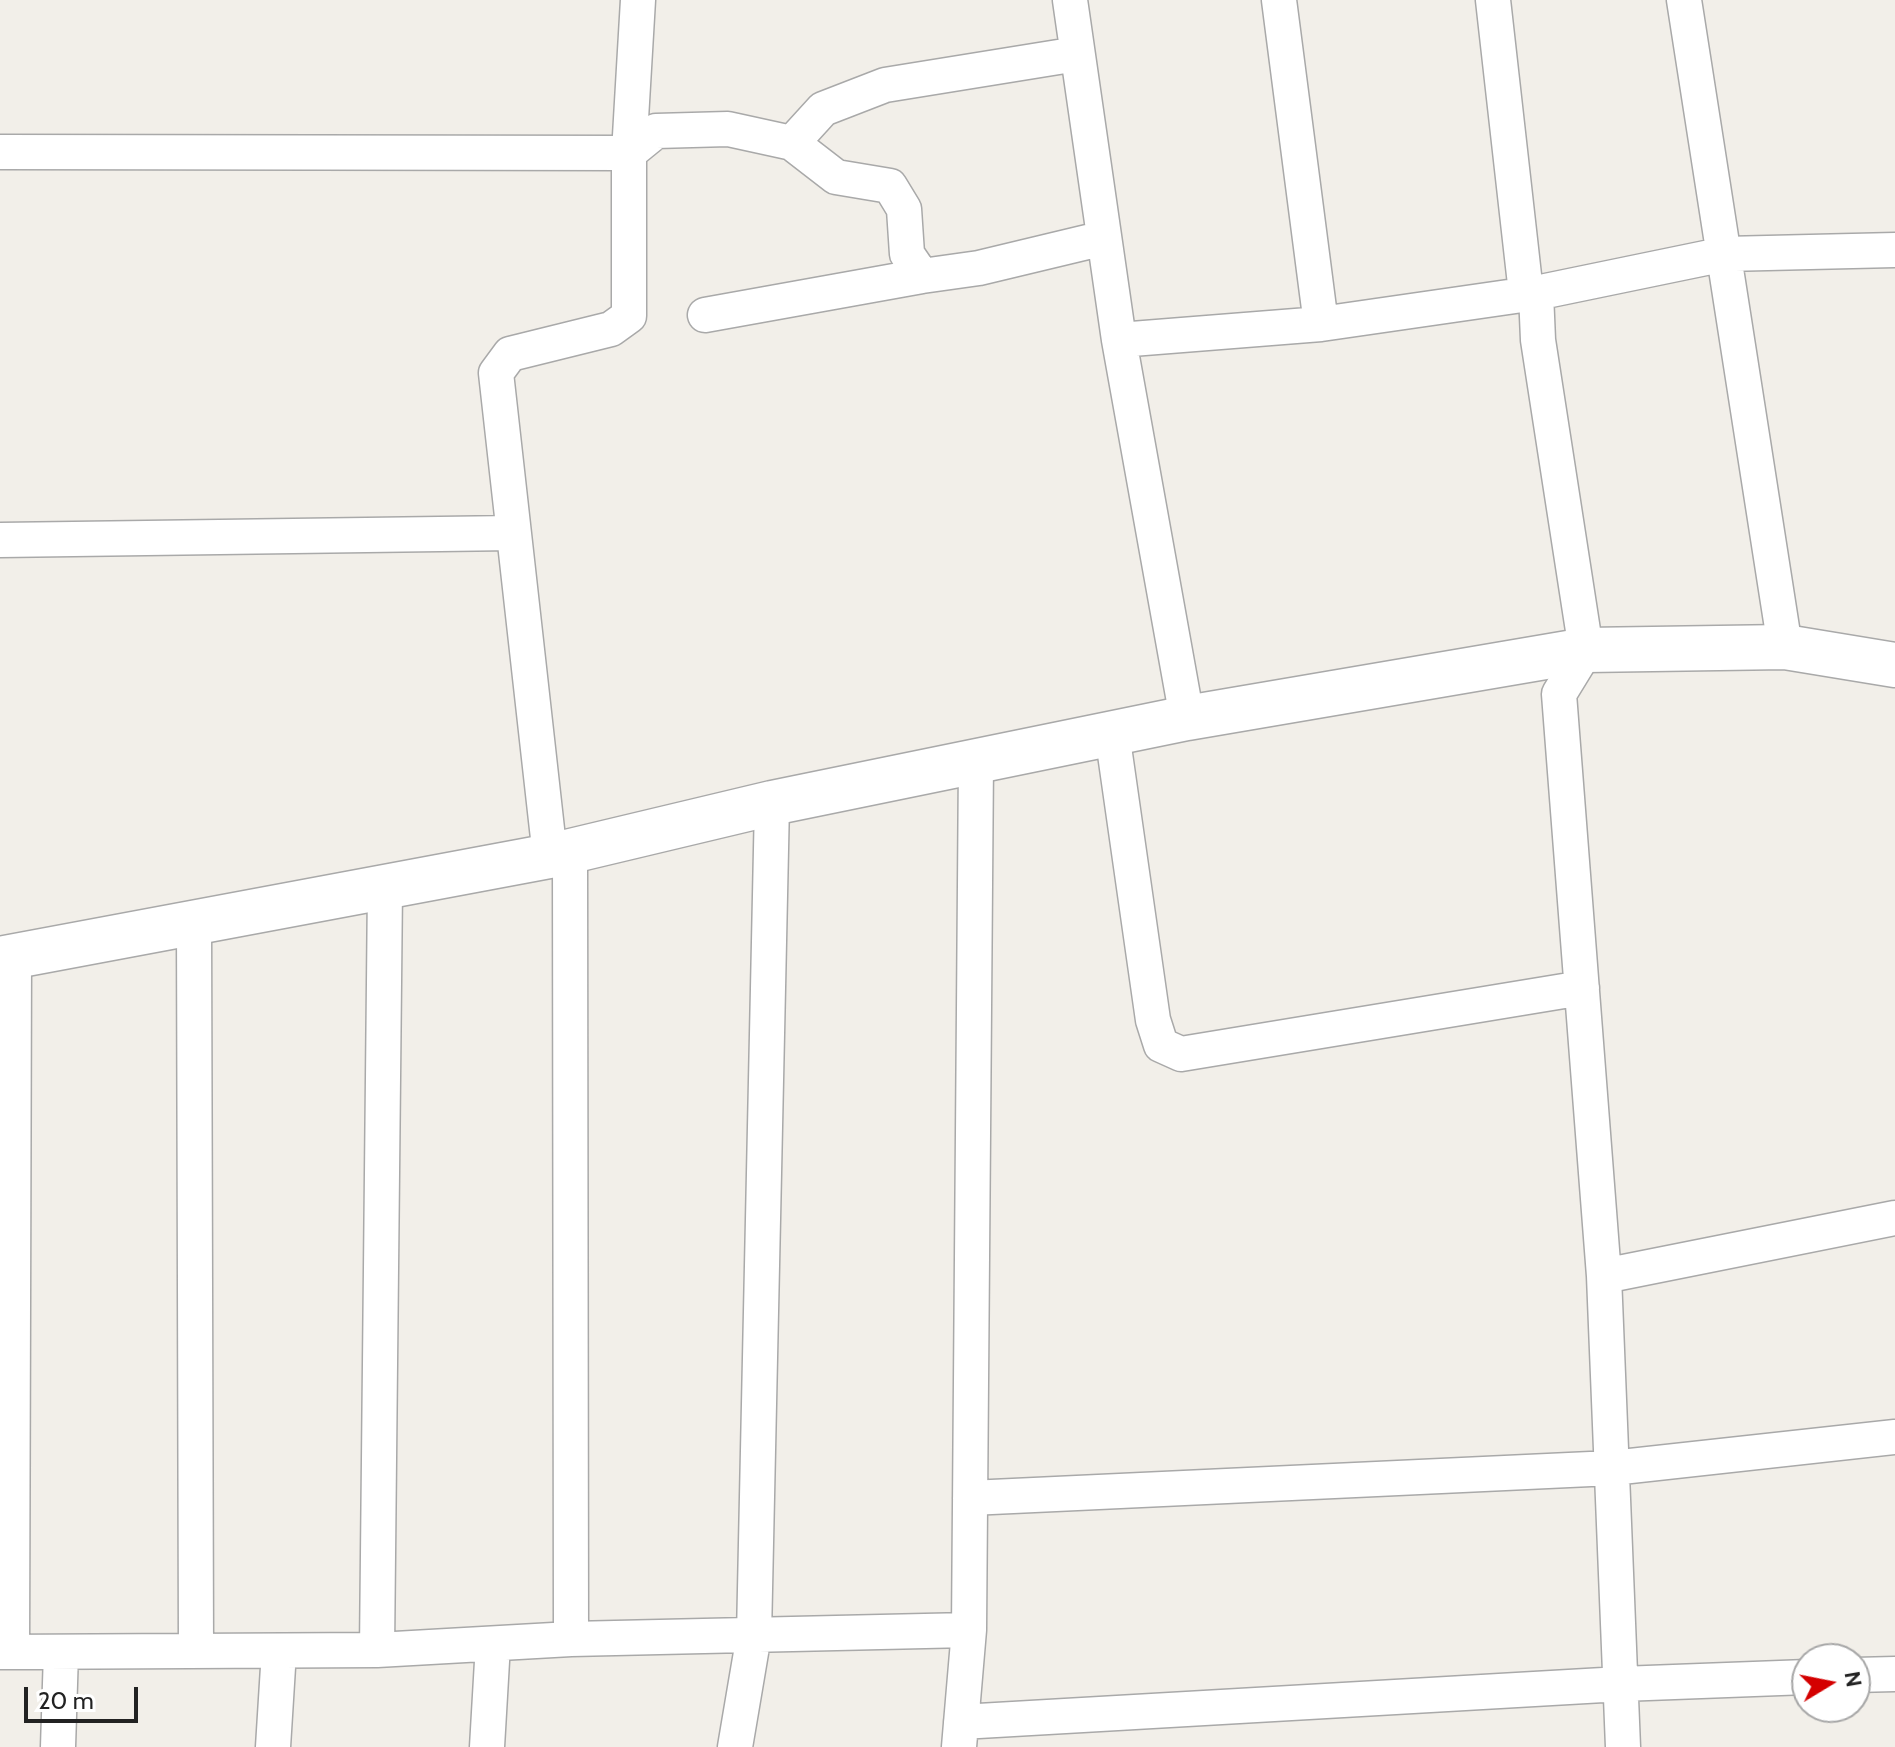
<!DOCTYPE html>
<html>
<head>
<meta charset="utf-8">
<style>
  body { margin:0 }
  #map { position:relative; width:1895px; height:1747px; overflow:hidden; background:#f2efe9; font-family:Cabin,sans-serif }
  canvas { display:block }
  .north { position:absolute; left:1791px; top:1643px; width:80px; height:80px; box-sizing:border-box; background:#fff; border:2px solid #a7a7a7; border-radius:50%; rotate:80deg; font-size:22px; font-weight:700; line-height:32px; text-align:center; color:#222 }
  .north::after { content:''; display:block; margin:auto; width:28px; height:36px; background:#d40000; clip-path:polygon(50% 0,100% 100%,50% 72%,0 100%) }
  .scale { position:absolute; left:24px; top:1687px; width:114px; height:36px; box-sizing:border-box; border:4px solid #222; border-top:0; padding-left:10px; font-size:24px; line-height:28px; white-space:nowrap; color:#222; -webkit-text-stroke:6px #fff; paint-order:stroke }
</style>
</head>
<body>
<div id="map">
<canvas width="1895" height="1747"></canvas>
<div class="north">N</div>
<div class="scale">20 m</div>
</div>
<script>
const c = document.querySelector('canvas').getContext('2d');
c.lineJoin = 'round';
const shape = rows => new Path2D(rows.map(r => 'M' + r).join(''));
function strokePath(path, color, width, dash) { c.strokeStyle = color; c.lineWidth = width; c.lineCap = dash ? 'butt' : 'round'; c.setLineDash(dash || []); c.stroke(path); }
const minor = shape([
  [1070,0,1119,340,1187,718],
  [1279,0,1321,324],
  [1493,0,1526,293],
  [1684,0,1785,647],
  [792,143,823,109,885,85,1077,54],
  [0,152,629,153,656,131,728,129,792,143,836,177,890,186,904,209,907,254,922,276,979,268,1104,238],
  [1536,293,1538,340,1586,650,1559,694,1604,1276,1623,1747],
  [705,315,922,276],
  [1119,340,1321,324,1536,293,1725,254,1895,250],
  [0,540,513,533],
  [1112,733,1153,1020,1161,1045,1181,1054,1582,988],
  [570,852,571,1639],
  [550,856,496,373,510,354,611,329,629,316,629,153,638,0],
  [194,923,196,1651],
  [1604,1276,1895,1218],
  [970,1498,1612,1468,1895,1437],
  [377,1650,385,887],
  [0,1652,377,1650,571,1639,969,1630],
  [12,1652,14,957],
  [1855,1675,1895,1674],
  [961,1722,1621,1684,1807,1677],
  [58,1747,61,1652],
  [273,1747,279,1651],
  [487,1747,493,1644],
  [735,1747,754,1635,772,803],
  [959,1747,969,1630,976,760]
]);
const tertiary = shape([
  [0,959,550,856,772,803,1187,718,1586,650,1785,647,1895,665]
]);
strokePath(minor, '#a9a9a9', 37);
strokePath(tertiary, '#a9a9a9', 47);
strokePath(minor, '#fff', 34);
strokePath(tertiary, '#fff', 44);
</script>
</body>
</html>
